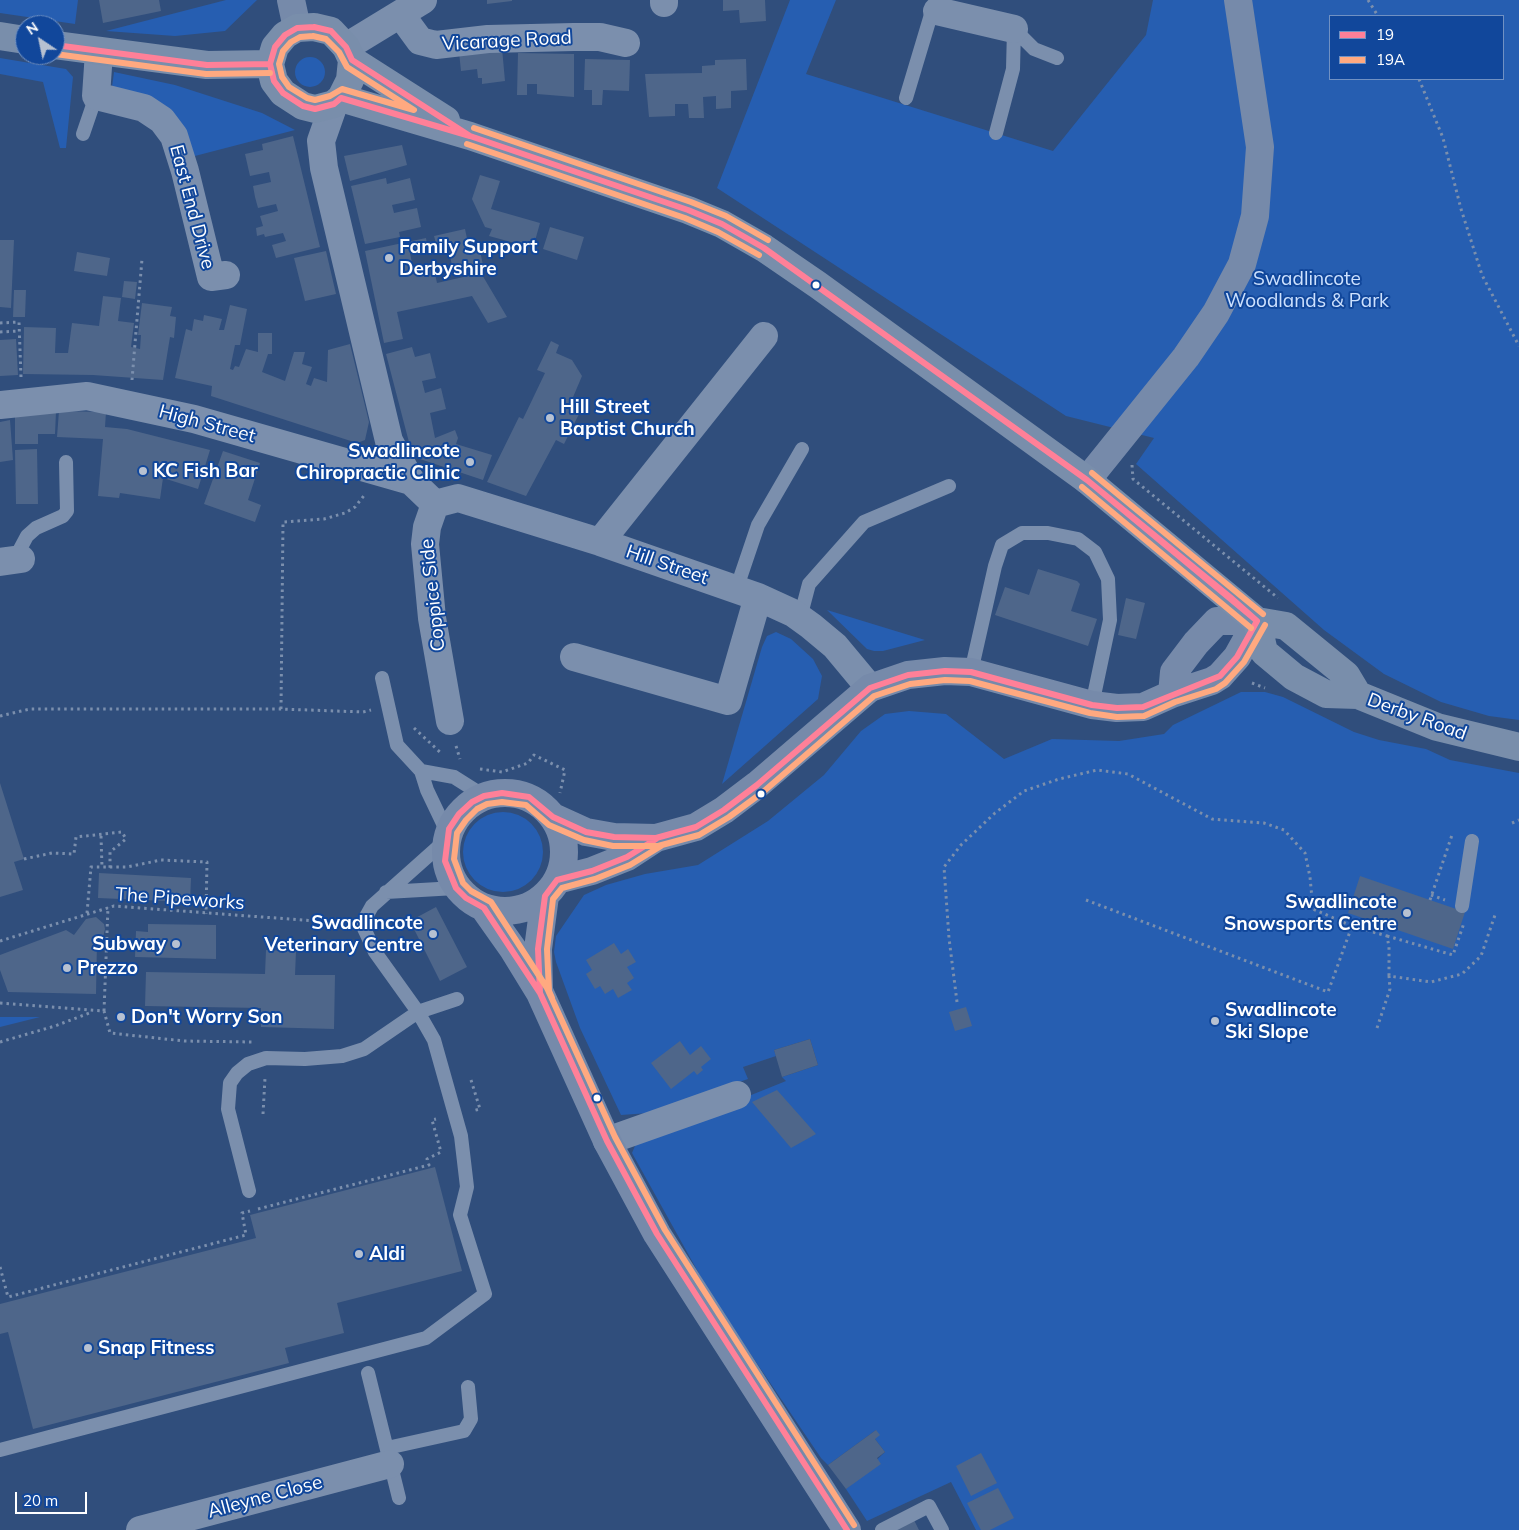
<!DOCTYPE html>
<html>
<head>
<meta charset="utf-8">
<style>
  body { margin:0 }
  #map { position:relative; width:1519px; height:1530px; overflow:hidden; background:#304e7c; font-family:Mulish,sans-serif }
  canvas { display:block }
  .legend { position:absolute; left:1329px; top:15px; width:175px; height:65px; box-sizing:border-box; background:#11479b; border:1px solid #7091c3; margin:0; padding:6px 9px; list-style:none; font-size:15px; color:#fff }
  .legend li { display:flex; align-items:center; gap:10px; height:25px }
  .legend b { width:25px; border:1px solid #7091c3 }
  .north { position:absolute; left:15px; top:15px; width:50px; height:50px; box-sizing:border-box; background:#11479b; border:1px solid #7091c3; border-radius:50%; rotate:326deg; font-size:14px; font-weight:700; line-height:20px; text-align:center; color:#fff }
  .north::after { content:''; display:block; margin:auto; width:18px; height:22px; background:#b7c1d1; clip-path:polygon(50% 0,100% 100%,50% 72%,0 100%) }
  .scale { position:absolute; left:15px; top:1492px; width:72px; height:22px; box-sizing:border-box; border:2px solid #fff; border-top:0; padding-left:6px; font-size:15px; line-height:18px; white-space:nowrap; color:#fff; -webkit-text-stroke:4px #11479b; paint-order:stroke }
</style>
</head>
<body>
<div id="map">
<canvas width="1519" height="1530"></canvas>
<ul class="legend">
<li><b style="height:6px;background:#ff8098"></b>19</li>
<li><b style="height:6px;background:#ffa980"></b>19A</li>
</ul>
<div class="north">N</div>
<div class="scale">20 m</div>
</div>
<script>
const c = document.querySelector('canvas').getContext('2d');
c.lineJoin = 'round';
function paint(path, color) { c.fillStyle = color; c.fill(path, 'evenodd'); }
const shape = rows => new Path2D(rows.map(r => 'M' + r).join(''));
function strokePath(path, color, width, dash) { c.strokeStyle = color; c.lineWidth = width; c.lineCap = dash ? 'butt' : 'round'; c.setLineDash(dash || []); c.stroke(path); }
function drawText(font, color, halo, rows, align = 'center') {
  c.font = font + ' Mulish,sans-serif'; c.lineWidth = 4; c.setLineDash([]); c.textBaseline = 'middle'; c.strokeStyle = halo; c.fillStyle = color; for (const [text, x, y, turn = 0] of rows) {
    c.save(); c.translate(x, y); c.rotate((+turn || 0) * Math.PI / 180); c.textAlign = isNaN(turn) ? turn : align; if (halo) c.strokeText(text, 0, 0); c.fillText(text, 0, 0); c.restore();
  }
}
const green = shape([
  [0,0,78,0,75,24,0,13],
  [226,0,257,0,225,31,175,36,106,31],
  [790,0,836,0,806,74,1053,151,1146,35,1153,0,1519,0,1519,720,1489,716,1441,702,1384,674,1324,630,1136,464,1154,438,1066,416,717,188],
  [1330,16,1503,16,1503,79,1330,79],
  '295 72a15 15 0 1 1 30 0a15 15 0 1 1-30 0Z',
  [0,58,66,69,73,77,66,148,60,148,43,82,0,74],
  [114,72,175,85,262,113,295,130,191,157,112,87],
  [827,610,925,640,883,651,874,651,867,649],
  [776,632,791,639,813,659,822,676,818,699,722,784,762,647,767,636],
  [1241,692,1265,692,1283,697,1354,732,1379,740,1426,749,1450,760,1519,773,1519,1530,976,1530,951,1482,867,1521,846,1489,885,1452,875,1439,876,1430,828,1465,821,1458,712,1297,632,1153,637,1141,786,1081,782,1077,818,1065,810,1039,774,1050,776,1056,743,1067,748,1079,649,1113,621,1115,580,1028,556,962,554,952,556,936,584,895,606,885,645,874,698,865,768,821,824,775,861,731,885,714,909,711,946,714,1004,759,1052,739,1119,741,1164,734,1173,725],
  '463 852a40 40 0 1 1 80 0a40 40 0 1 1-80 0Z',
  [0,1017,40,1017,0,1027]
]);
const building = shape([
  [99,0,159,0,161,11,103,23],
  [487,0,512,0,512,1,487,4],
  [723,0,765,0,766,21,740,23,739,10,723,11],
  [502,48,505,81,482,84,482,78,478,78,477,69,461,71,459,52],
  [518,53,574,54,574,97,537,94,537,84,527,84,527,95,517,95],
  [585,59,630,60,629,91,603,90,602,105,592,105,592,90,584,90],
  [746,59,747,90,731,91,731,108,716,109,716,96,703,97,704,118,689,118,688,104,675,104,675,116,649,117,645,74,702,73,702,66,715,65,715,60],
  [293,136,320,247,276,258,272,245,286,241,283,233,265,237,264,234,257,236,256,228,263,226,260,216,278,211,276,204,258,208,255,197,253,186,271,182,269,172,250,176,245,154,263,150,262,144],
  [402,145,407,165,350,181,344,156],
  [480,175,500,181,491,209,540,223,533,248,489,236,492,229,485,227,472,199],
  [386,178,387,184,410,178,415,200,392,205,394,213,417,208,421,227,399,232,400,237,365,244,351,186],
  [550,227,584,237,577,260,543,249],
  [465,229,469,248,479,246,484,270,454,276,448,245,437,247,434,236],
  [426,238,428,249,410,253,414,273,434,269,437,283,481,273,507,317,488,323,472,296,397,312,403,339,384,343,365,251],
  [0,240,14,240,11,308,0,307],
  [326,251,336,294,305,301,294,258],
  [77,252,110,258,107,276,74,271],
  [124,281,137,282,135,299,122,297],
  [14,290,26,290,25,317,13,317],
  [103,296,121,298,118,321,134,323,131,347,140,349,141,335,138,335,142,303,172,307,170,316,176,317,174,338,170,337,163,380,93,375,23,374,24,327,56,328,55,353,68,353,72,323,99,326],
  [230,305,247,309,240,345,235,345,230,369,233,370,235,366,239,367,246,349,258,352,258,333,272,333,272,354,268,354,262,372,285,381,294,352,305,352,302,364,312,367,306,384,311,386,314,378,327,382,328,350,350,344,369,422,365,440,357,443,211,396,212,386,175,378,186,329,192,331,194,319,203,321,204,315,222,319,219,330,224,330],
  [16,339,18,375,0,376,0,340],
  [551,341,559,345,556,353,572,360,582,376,568,409,579,414,564,444,556,440,526,496,487,482,519,417,523,419,545,373,537,370],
  [412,347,415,357,430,353,436,378,422,381,425,393,441,388,446,409,430,413,435,438,455,430,458,438,456,444,492,455,483,480,420,459,411,450,386,354],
  [15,411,56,412,55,434,38,434,38,444,15,444],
  [59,411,106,412,105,427,127,429,210,450,198,489,163,478,160,499,120,493,119,498,98,496,103,439,57,437],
  [10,420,13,460,0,462,0,422],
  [37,449,38,504,16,504,15,450],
  [223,451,260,463,248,500,261,505,255,522,204,504],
  [1038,569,1077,581,1080,584,1071,611,1097,619,1088,646,995,615,1005,587,1029,595],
  [1126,598,1145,603,1136,639,1118,635],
  [0,783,24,859,14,862,23,890,0,897],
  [99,873,191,878,190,902,98,898],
  [1360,876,1465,912,1453,949,1348,913],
  [436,907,467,967,440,981,410,921],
  [96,917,104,924,105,929,103,937,97,942,96,994,8,992,0,970,0,955,66,930,74,935,86,919],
  [148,924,216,925,216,959,135,957,136,931,148,932],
  [614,943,621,954,628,949,636,962,627,967,634,978,627,983,632,990,618,998,613,989,605,994,600,986,595,989,586,974,592,970,586,960],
  [266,950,296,951,295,975,335,975,334,1029,261,1027,261,1008,145,1006,146,972,265,974],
  [966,1007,972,1026,955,1031,949,1012],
  [810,1039,818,1065,782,1077,774,1050],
  [680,1041,690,1055,701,1046,711,1059,701,1067,703,1070,697,1075,694,1071,671,1089,651,1063],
  [777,1090,816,1134,791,1148,752,1102],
  [435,1167,462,1271,337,1303,344,1333,285,1348,289,1363,33,1429,8,1332,0,1334,0,1304,256,1238,250,1215],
  [876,1430,880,1435,875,1439,885,1452,877,1458,881,1464,846,1489,828,1465],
  [981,1453,997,1483,971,1496,956,1466],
  [998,1488,1014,1518,990,1530,981,1530,967,1503],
  [914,1520,919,1530,893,1530]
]);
const path = shape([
  [1368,0,1378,16],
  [1419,79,1443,138,1461,209,1482,275,1519,346],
  [0,323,19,322,21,377],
  [0,332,19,331],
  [132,380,142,259],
  [1132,465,1133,479,1278,598],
  [1252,683,1265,688],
  [281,709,283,522,324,519,345,513,355,507,366,493],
  [0,716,30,709,281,709,363,712,371,710],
  [414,728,442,754],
  [456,746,460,759],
  [480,769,502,772,528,763,534,755,565,770,560,793],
  [1512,823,1519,820],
  [101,836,102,867],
  [24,859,52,853,74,854,76,837,122,832,126,839,110,852,110,868],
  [1431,895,1445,900],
  [1086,900,1328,992,1352,926,1387,936,1389,947,1389,976],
  [1430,900,1452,835],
  [87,913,91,867,127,867,161,860,207,862,206,914],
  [1387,936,1453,955,1464,923],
  [0,941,114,906,343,923],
  [957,1002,949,938,944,867,961,845,995,813,1024,791,1059,779,1097,770,1128,774,1212,819,1264,823,1284,830,1305,853,1310,877,1313,909,1352,926],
  [0,1003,104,1011,110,1033,184,1041,252,1042],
  [104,1011,108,907],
  [1377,1028,1390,989,1389,976,1431,982,1462,974,1481,956,1495,915],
  [0,1042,55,1026,92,1012],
  [471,1080,480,1109,472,1111],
  [263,1114,265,1078],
  [258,1209,429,1165,427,1159,441,1152,432,1120,436,1119],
  [0,1267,8,1297,246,1235,242,1213,250,1211]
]);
const lane = shape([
  [1014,29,1034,49,1057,58],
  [906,98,930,18,937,11],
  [996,133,1013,69,1014,29],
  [83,134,96,96],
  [21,559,19,551,27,536,36,528,63,516,67,511,66,462],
  [736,590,758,525,802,449],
  [800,618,809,584,864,522,949,486],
  [971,672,995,566,1002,545,1022,533,1048,533,1078,539,1095,552,1108,579,1110,620,1092,705],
  [382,678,397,745,421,771,427,790,448,834],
  [421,771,454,777,484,796],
  [386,892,456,888],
  [1462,906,1472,841],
  [249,1191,228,1109,230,1083,237,1073,248,1064,266,1058,305,1059,342,1056,364,1049,418,1012,457,999],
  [368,1373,399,1498],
  [387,1448,464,1431,471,1419,468,1387],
  [0,1450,426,1338,485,1294,460,1215,467,1187,461,1136,434,1040,418,1012,375,952,362,924,372,906,446,840],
  [882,1530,929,1506,942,1530]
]);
const street = shape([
  [664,0,664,3],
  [937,11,1014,29],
  [401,15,420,41,436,45,488,39,574,37,600,37,626,43],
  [346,47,423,0],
  [99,52,96,96,144,108,162,120,174,136,185,171,211,277,226,275],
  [334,104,321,141,324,168,389,441,411,481,435,504,427,527,425,544,432,618,450,721],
  [0,405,87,396,194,419,411,481],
  [435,504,458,498,600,542,758,597,793,613,811,626,835,646,870,688],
  [600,542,764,336],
  [0,562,21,559],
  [574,657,728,701,758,597],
  [607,1141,737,1095],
  [140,1530,390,1464]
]);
const secondary = shape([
  [291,0,297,28],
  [1087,480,1186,357,1216,313,1242,264,1255,216,1260,147,1238,0],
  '446 852a59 59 0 1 1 118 0a59 59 0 1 1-118 0Z',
  [553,817,586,832,614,837,656,838],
  [557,880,592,871,627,857,656,838,696,827,724,810,757,785,870,688,908,675,945,671,971,672,1092,705,1117,708,1143,707,1172,694,1212,681,1220,676,1237,657,1257,621,1217,621,1196,643,1174,672,1172,694],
  [484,908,513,949,540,993,607,1141,657,1234,847,1530],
  [539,989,538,949,545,896]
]);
const primary = shape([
  [314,27,331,31,346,47,352,60,350,80,341,98,334,104,315,109,303,106,283,93,274,81,270,64,275,47,285,35,297,28,314,27],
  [0,36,25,40],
  [55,45,207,65,270,64],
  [352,60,446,120],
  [341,98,470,136,688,210,722,224,764,248,818,285,1087,480,1257,621,1286,626,1346,675,1358,695,1437,727,1519,747],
  [1257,621,1264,652,1294,677,1326,694,1358,695]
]);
const bus1 = shape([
  [314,27,331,31,346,47,352,60,470,136,341,98,334,104,315,109,303,106,283,93,274,81,270,64,275,47,285,35,297,28,314,27],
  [55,45,207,65,270,64],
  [470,136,688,210],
  [470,136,688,210],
  [688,210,722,224,764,248],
  [764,248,1087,480],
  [764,248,1087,480],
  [1087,480,1230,597,1257,621,1087,480],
  [544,1002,540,993,538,949,545,896,557,880,592,871,627,857,656,839],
  [847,1530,657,1234,607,1141,540,993,484,908,466,898,456,888,445,861,449,829,459,814,472,802,484,796,502,793,529,797,553,817,586,832,614,837,656,838,696,827,724,810,757,785,870,688,908,675,945,671,971,672,1092,705,1117,708,1143,707,1220,676,1237,657,1257,621]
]);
const bus2 = shape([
  [313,36,326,39,339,52,347,67,414,110,342,89,330,96,315,100,307,98,289,87,282,77,279,64,283,51,291,42,300,37,313,36],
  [55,54,206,74,270,73],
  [474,128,691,202,726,216,768,240],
  [467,144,685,218,718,232,759,255],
  [1092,473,1263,614],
  [1082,487,1251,628],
  [552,998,549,991,547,949,553,899,562,888,595,879,630,865,661,846],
  [854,1525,665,1230,615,1137,547,988,491,902,471,891,463,883,454,859,457,833,466,820,477,809,487,804,502,802,526,805,549,825,584,840,613,846,658,846,699,835,729,817,763,792,874,696,910,684,945,680,970,681,1090,713,1117,717,1144,716,1175,702,1216,689,1225,683,1244,662,1265,625]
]);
const markers = [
  [389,258,5,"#b7c1d1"],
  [816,285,4.5,"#fff"],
  [550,418,5,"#b7c1d1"],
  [470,462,5,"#b7c1d1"],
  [143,471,5,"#b7c1d1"],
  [761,794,4.5,"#fff"],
  [1407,913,5,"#b7c1d1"],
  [433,934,5,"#b7c1d1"],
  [176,944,5,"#b7c1d1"],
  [67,968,5,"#b7c1d1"],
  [121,1017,5,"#b7c1d1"],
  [1215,1021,5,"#b7c1d1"],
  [597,1098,4.5,"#fff"],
  [359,1254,5,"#b7c1d1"],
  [88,1348,5,"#b7c1d1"]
];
const streetNames = [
  ["Vicarage Road",507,41,-3],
  ["East End Drive",192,207,75],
  ["High Street",207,424,15],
  ["Hill Street",667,565,19],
  ["Coppice Side",433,595,-96],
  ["Derby Road",1417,717,20],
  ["The Pipeworks",180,899,4],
  ["Alleyne Close",265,1497,-15]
];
const poiNames = [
  ["Family Support",399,247],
  ["Derbyshire",399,269],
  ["Hill Street",560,407],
  ["Baptist Church",560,429],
  ["Swadlincote",460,451,"right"],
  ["Chiropractic Clinic",460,473,"right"],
  ["KC Fish Bar",153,471],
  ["Swadlincote",1397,902,"right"],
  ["Snowsports Centre",1397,924,"right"],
  ["Swadlincote",423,923,"right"],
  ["Veterinary Centre",423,945,"right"],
  ["Subway",166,944,"right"],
  ["Prezzo",77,968],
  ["Swadlincote",1225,1010],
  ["Ski Slope",1225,1032],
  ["Don't Worry Son",131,1017],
  ["Aldi",369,1254],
  ["Snap Fitness",98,1348]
];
const parkNames = [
  ["Swadlincote",1307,279],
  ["Woodlands & Park",1307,301]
];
paint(green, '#265eb1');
paint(building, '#4e668a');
strokePath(path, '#7b8fad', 3, [2.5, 4]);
strokePath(lane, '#7b8fad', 14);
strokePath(street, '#7b8fad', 28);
strokePath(secondary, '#768aaa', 28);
strokePath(primary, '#798eab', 28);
strokePath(bus1, '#ff8098', 6);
strokePath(bus2, '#ffa980', 6);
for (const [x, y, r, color] of markers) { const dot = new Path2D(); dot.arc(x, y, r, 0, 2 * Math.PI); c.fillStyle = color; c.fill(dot); strokePath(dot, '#11479b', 2); }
drawText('19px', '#fff', '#11479b', streetNames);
drawText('bold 19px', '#fff', '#11479b', poiNames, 'left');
drawText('19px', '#cde1fe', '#11479b', parkNames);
</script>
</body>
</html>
